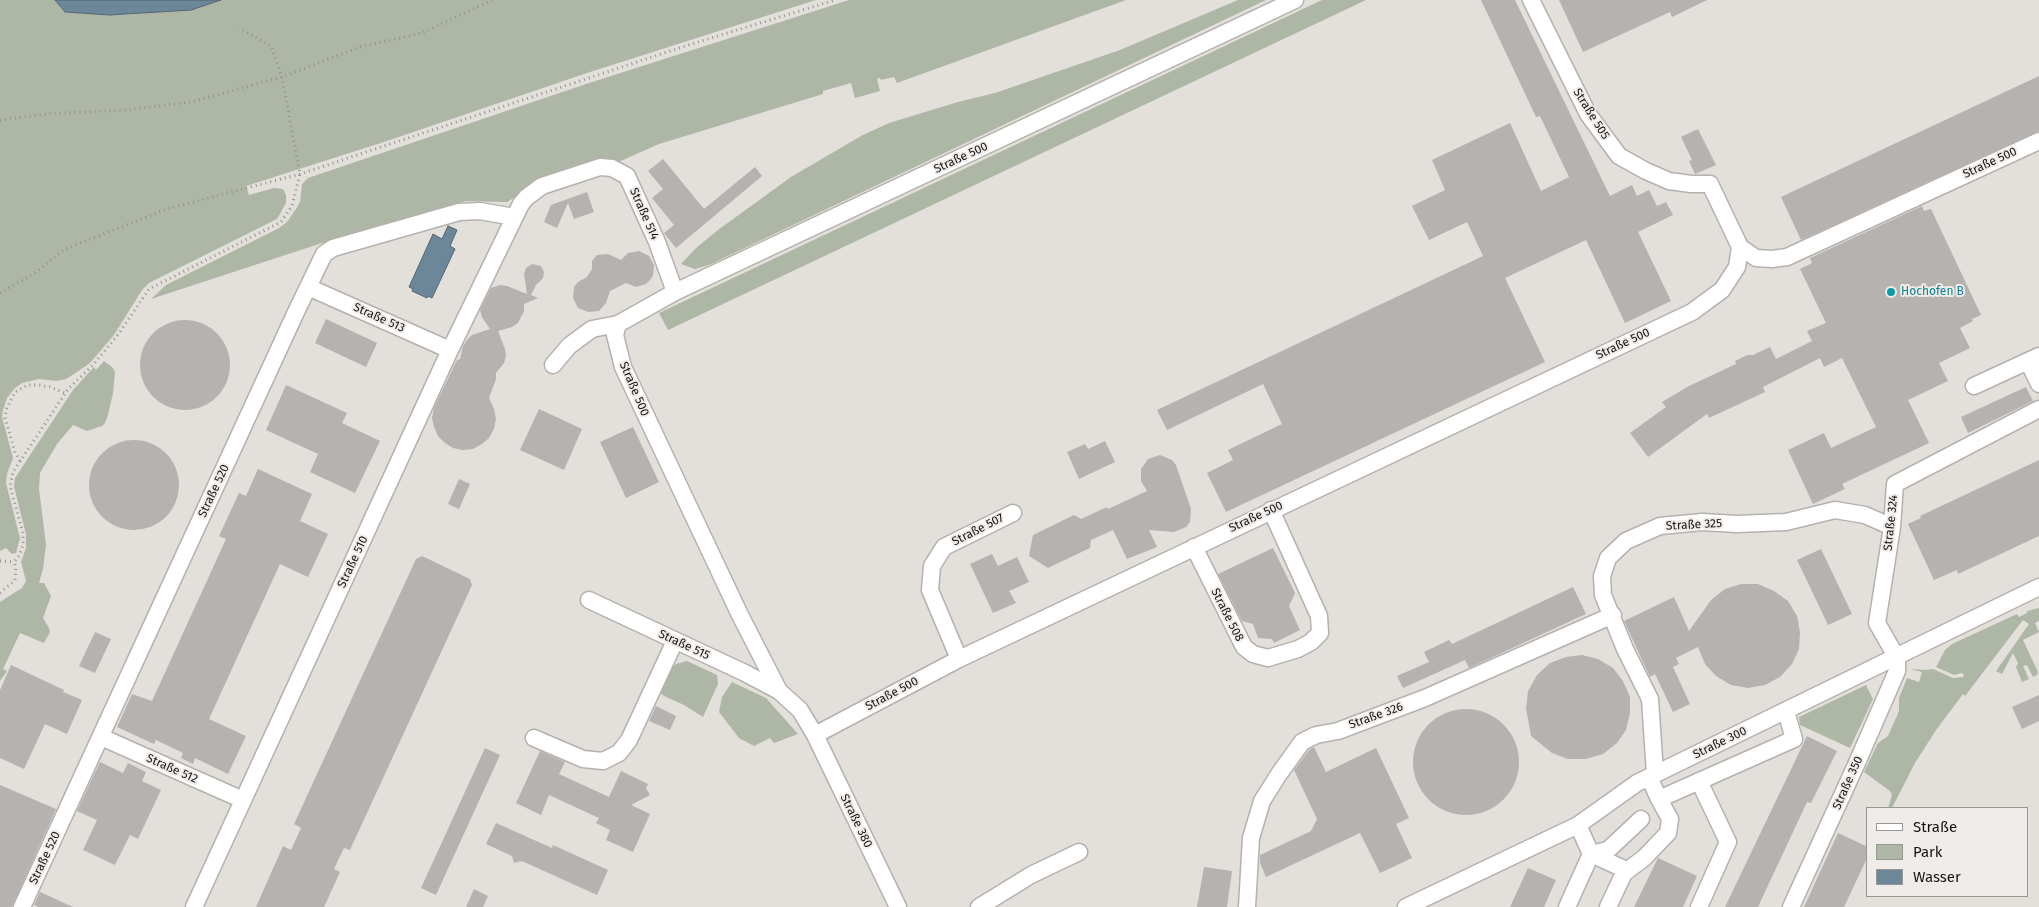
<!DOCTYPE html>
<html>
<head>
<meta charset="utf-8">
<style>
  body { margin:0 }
  #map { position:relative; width:2039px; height:907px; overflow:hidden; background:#e3dfdb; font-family:"Fira Sans",sans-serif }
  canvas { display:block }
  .legend { position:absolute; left:1866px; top:807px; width:162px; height:90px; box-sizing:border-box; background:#f0ece9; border:1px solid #999694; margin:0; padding:6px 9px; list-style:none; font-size:15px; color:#171514 }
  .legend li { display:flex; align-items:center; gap:10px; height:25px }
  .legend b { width:25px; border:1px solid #999694 }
</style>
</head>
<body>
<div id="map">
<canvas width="2039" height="907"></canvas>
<ul class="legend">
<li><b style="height:6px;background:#fff"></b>Straße</li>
<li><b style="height:14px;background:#aeb7a6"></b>Park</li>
<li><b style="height:14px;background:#6c8799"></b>Wasser</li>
</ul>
</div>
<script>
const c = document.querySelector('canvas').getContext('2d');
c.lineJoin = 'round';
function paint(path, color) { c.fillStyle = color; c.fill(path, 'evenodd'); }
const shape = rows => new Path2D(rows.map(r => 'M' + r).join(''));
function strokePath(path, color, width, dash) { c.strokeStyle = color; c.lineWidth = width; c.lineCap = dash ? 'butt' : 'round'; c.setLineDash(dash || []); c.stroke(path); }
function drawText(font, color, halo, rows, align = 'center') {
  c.font = font + ' "Fira Sans",sans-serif'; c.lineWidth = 4; c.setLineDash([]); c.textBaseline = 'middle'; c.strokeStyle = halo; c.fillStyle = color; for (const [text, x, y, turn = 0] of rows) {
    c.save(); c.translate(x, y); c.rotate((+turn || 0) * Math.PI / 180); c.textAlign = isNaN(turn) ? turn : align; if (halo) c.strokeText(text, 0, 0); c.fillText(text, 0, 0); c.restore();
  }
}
const green = shape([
  [0,0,55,0,65,12,110,15,138,14,217,2,221,0,816,0,587,73,384,142,246,186,249,195,274,188,283,189,286,195,286,203,277,219,149,283,142,290,114,335,90,363,77,372,66,379,57,381,39,379,22,383,15,388,7,398,3,410,2,417,13,458,7,474,6,483,20,538,16,553,12,554,6,548,0,551],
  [849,0,1126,0,897,83,894,77,881,80,880,78,877,79,880,91,855,98,851,83,823,91,823,94,659,144,616,163,517,196,507,202,466,201,319,244,151,299,166,285,279,228,287,222,296,209,300,202,302,184,308,178,589,83],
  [1238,0,1266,0,709,265,695,269,681,264,696,248,718,230,791,177,861,136,889,123,958,102,995,93,1120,50],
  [1322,0,1366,0,668,330,659,313],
  [104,361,112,367,115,372,113,393,108,415,105,423,102,426,87,431,73,425,57,444,40,473,39,489,46,545,43,569,39,583,44,583,51,596,43,618,49,628,50,632,44,643,20,633,3,669,7,671,0,681,0,602,22,588,26,581,21,562,26,548,26,534,14,487,15,478,73,390,94,367,96,370],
  [2039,608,2039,621,2035,623,2039,632,2023,640,2038,672,2037,675,2033,677,2027,665,2023,666,2029,679,2022,682,2016,667,2018,663,2013,653,2002,674,1996,671,2029,624,2023,620,1965,696,1963,694,1936,730,1915,763,1892,808,1888,808,1892,795,1890,791,1864,772,1878,743,1888,736,1899,711,1899,698,1907,678,1919,682,1922,672,1910,669,1925,670,1933,669,1953,678,1963,677,1964,675,1962,673,1954,675,1936,667,1945,650,1952,644,2017,614,2019,617,2027,613,2027,611],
  [687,661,717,675,718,684,703,717,684,705,664,696,661,693,661,689,668,671,676,664],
  [732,682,766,698,798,734,774,743,770,738,754,746,739,738,719,712,722,697],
  [1866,685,1873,699,1850,748,1800,725,1799,717]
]);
const water = shape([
  [55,0,221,0,191,10,110,15,65,12,55,0],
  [448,226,457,230,450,246,455,249,432,298,428,296,427,298,412,291,413,289,409,287,433,234,442,239,448,226]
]);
const building = shape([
  [1481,0,1515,0,1610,196,1632,185,1637,196,1649,190,1657,206,1666,202,1673,215,1638,232,1671,301,1625,323,1586,240,1505,278,1545,362,1226,512,1207,473,1233,460,1228,450,1282,424,1263,384,1167,430,1157,410,1483,256,1467,222,1429,240,1412,206,1445,190,1432,160,1510,123,1541,191,1569,177,1540,116,1536,117],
  [1559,0,1707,0,1672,17,1670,12,1583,52],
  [2039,76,2039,131,1801,240,1781,197],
  [1698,129,1716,165,1695,174,1689,161,1692,160,1681,137],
  [663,159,704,209,755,167,762,176,676,248,664,233,674,225,652,198,663,189,648,171],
  [587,192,594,212,574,219,568,203,557,228,544,222,551,205],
  [1922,206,1924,211,1931,209,1981,315,1972,319,1973,321,1960,328,1970,348,1939,363,1948,381,1908,400,1929,443,1842,484,1845,489,1813,504,1788,450,1824,433,1831,448,1876,427,1842,358,1824,367,1820,358,1763,387,1765,392,1709,418,1707,414,1648,457,1630,433,1666,407,1662,402,1689,386,1736,364,1735,361,1747,355,1753,355,1770,347,1776,359,1812,341,1807,331,1826,323,1800,269,1812,263,1810,258],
  [639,251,649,256,654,265,653,276,650,280,646,284,636,287,626,283,610,291,606,303,599,311,588,312,578,308,573,298,574,287,578,282,587,277,592,269,592,261,597,255,608,254,621,260,628,253],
  [532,264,541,266,544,272,543,278,536,285,531,295,538,298,524,304,524,311,518,323,512,327,498,331,505,349,506,356,504,363,496,373,496,379,489,398,494,409,496,419,494,429,489,438,482,444,473,449,463,450,453,448,445,443,438,436,434,427,432,418,434,408,457,360,460,359,463,346,467,340,472,335,490,329,482,317,480,310,491,288,500,285,507,286,527,294,524,274,526,268],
  [326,319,377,343,366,367,315,343],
  '140 365a45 45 0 1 1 90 0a45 45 0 1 1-90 0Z',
  [286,385,347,413,342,423,380,441,355,493,310,472,318,454,266,430],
  [2026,387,2033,401,1968,433,1961,417],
  [539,409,582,429,564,470,520,450],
  [633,427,659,482,626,498,600,442],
  '89 485a45 45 0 1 1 90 0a45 45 0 1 1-90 0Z',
  [1105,441,1115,462,1079,479,1067,452,1085,444,1088,449],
  [1160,455,1172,460,1176,465,1191,509,1190,522,1186,527,1174,532,1149,530,1157,547,1127,559,1113,530,1091,540,1090,548,1048,568,1029,556,1033,535,1074,515,1081,519,1107,507,1108,509,1147,491,1141,481,1141,469,1148,459],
  [2039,460,2039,536,1958,574,1957,570,1934,580,1908,524,1921,518,1920,516],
  [258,469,312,494,300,521,328,534,308,577,280,564,209,719,246,736,228,774,195,758,193,764,181,758,183,753,156,740,154,744,117,727,132,694,152,701,226,539,219,536,239,493,246,496],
  [459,479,470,484,459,509,448,504],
  [1273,548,1295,593,1289,606,1300,630,1274,643,1272,639,1258,638,1253,624,1242,621,1218,574],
  [1821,549,1852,614,1828,625,1797,560],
  [992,554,998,566,1017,557,1029,582,1009,591,1016,603,993,613,970,564],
  [422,556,470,579,472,585,350,850,344,848,334,869,340,872,324,907,256,907,283,846,291,850,301,828,294,824,416,559],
  [1741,584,1758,584,1774,591,1788,601,1797,616,1800,632,1799,649,1792,664,1780,677,1765,685,1748,688,1731,685,1716,676,1705,664,1698,647,1676,658,1679,664,1673,667,1690,704,1673,712,1655,674,1650,677,1624,621,1674,597,1689,631,1711,600,1725,589],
  [1573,587,1586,614,1469,668,1465,660,1403,688,1397,676,1429,662,1424,652,1449,640,1452,644],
  [95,632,111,639,95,673,79,666],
  [1582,655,1598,659,1613,668,1623,681,1630,697,1630,713,1626,730,1617,743,1603,754,1586,759,1568,759,1552,753,1531,736,1526,708,1528,691,1537,675,1550,663,1566,657],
  [11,665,64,690,63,692,82,700,67,734,45,724,24,769,0,758,0,690],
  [2039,695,2039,721,2022,729,2012,707],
  [656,706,676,716,670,730,649,721],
  '1413 762a53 53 0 1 1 106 0a53 53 0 1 1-106 0Z',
  [1807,736,1837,751,1811,803,1807,802,1758,907,1725,907],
  [1314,747,1326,772,1376,748,1409,818,1396,824,1412,858,1380,873,1360,833,1266,877,1260,863,1260,855,1311,831,1317,819,1294,770,1309,750],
  [485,748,500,755,436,895,421,888],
  [540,751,565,762,559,774,609,797,621,771,648,784,646,788,650,795,631,805,650,814,633,852,606,840,610,830,596,823,599,818,549,795,541,815,516,803],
  [100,762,123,773,128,763,146,772,142,781,161,790,138,839,130,835,115,865,83,850,97,820,77,811],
  [0,785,56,809,12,907,0,907],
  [496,823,552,848,553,845,608,870,597,895,522,861,514,863,512,856,486,844],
  [1838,833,1868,847,1868,856,1844,907,1804,907],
  [1658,858,1697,876,1683,907,1634,907],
  [1204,867,1232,871,1227,907,1197,907],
  [1528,868,1556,880,1544,907,1510,907],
  [474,889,488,896,483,907,466,907],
  [40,892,73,907,38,907,34,905]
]);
const path = shape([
  [0,120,47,114,127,110,191,102,282,77,360,47,422,33,492,0],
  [0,293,33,274,65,249,167,209,300,174,682,47,835,0],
  [20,461,15,452,5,418,6,410,15,392,28,385,39,385,50,387,65,393],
  [0,561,14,562],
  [0,593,15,580,16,568,14,562,19,556,23,545,23,533,10,486,13,472,68,389,93,365,117,336,149,289,281,222,292,206,300,174,282,77,271,46,239,28]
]);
const minor = shape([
  [1531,0,1588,114,1619,156,1646,171,1669,181,1691,184,1710,184,1740,247],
  [1740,247,1756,258,1772,259,1787,257,2039,141],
  [308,287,450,350],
  [2028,361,2039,384],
  [553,365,569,346,592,329,618,324],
  [1974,386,2039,356],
  [1194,547,1244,647,1253,654,1268,658,1298,649,1311,642,1320,633,1319,616,1271,510],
  [589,600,745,673,779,691],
  [959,659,930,590,932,566,944,547,1013,513],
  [815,735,959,659,1692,312,1722,290,1737,267,1740,247],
  [101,737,243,800],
  [534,738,583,759,603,761,619,753,629,740,675,641],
  [1655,774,1650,699,1625,649,1603,595,1602,576,1608,558,1626,541,1660,526,1702,522,1737,524,1786,522,1835,510,1865,515,1892,527],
  [1649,777,1659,799,1794,739,1786,711],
  [1699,781,1728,842,1699,907],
  [1591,854,1622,868,1624,873,1608,907],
  [1591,854,1608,850,1641,819],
  [1624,873,1644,858,1668,833,1670,819,1659,799],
  [22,907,296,312,324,254,333,248,459,212,480,211,514,217],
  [194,907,450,350,521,204,527,197,542,186,600,167,612,168,627,176,657,242,675,292],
  [898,907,815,735,800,710,779,691,740,615,623,367,615,335,618,324,675,292,1295,0],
  [979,907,1031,875,1079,852],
  [1247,907,1251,838,1262,801,1279,774,1302,742,1316,735,1338,731,1425,698,1613,615],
  [1406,907,1578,825,1637,783,2039,587],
  [1567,907,1591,854,1578,825],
  [1791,907,1856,765,1897,671,1897,658,1877,623,1892,527,1895,484,2039,409]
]);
const markers = [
  [1891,292,5,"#0f9aa8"]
];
const streetNames = [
  ["Straße 505",1591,114,58],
  ["Straße 500",961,158,-25],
  ["Straße 500",1990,163,-25],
  ["Straße 514",644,214,66],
  ["Straße 513",379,318,24],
  ["Straße 500",1623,344,-25],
  ["Straße 500",634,389,67],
  ["Straße 520",214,491,-65],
  ["Straße 500",1256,517,-25],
  ["Straße 324",1891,523,-84],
  ["Straße 325",1694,525,-3],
  ["Straße 507",978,530,-27],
  ["Straße 510",353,562,-65],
  ["Straße 508",1227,615,63],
  ["Straße 515",684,645,25],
  ["Straße 500",892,694,-28],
  ["Straße 326",1376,716,-20],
  ["Straße 300",1720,743,-26],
  ["Straße 512",172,769,24],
  ["Straße 350",1848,783,-66],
  ["Straße 380",856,821,64],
  ["Straße 520",45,858,-65]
];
const cultureNames = [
  ["Hochofen B",1901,292]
];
paint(green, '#aeb7a6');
paint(water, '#6c8799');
strokePath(water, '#526571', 1);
paint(building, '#b6b2af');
strokePath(minor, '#b5b1ae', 19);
strokePath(path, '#95918e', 3, [1, 4]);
strokePath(minor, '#fff', 16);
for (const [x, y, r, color] of markers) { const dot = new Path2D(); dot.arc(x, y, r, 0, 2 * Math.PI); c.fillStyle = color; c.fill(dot); strokePath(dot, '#f0ece9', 2); }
drawText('12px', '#171514', '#f0ece9', streetNames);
drawText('12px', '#0d838f', '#f0ece9', cultureNames, 'left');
</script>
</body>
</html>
